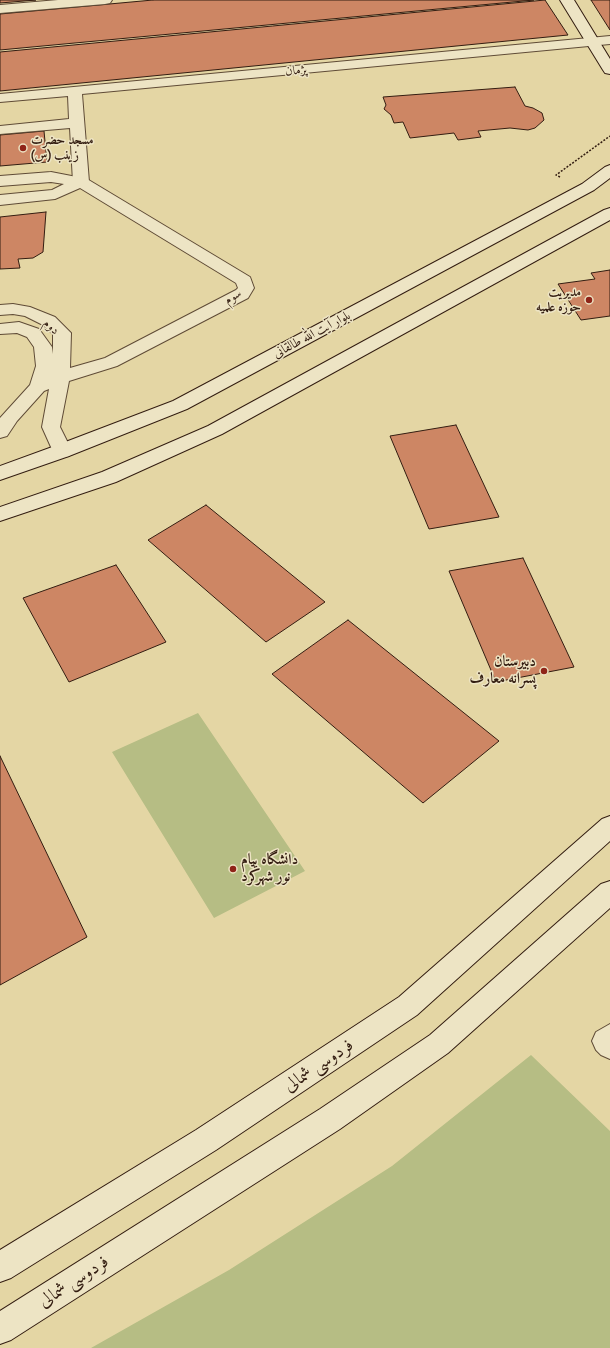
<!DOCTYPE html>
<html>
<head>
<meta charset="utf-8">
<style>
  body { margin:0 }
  canvas { display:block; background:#e4d6a4 }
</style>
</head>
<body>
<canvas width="610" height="1348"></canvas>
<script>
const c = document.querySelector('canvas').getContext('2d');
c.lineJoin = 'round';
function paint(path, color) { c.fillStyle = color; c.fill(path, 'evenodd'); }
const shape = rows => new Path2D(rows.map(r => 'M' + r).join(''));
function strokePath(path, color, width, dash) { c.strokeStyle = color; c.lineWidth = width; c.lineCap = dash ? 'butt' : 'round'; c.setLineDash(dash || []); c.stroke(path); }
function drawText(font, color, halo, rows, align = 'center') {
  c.font = font + ' "IM FELL Great Primer",Amiri,serif'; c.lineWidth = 3; c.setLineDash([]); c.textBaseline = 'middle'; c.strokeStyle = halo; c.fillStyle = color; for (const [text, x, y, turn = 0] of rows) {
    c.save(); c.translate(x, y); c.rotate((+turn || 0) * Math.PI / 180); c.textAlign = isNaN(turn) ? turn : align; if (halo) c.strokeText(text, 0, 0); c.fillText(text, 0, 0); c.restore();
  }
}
const green = shape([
  [198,713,305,871,214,918,112,752],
  [531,1055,610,1131,610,1348,91,1348,229,1270,392,1166]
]);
const building = shape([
  [0,0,36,0,0,3,0,0],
  [153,0,534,0,0,50,0,14,153,0],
  [545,0,568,35,0,91,0,52,545,0],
  [591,0,610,0,610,30,591,0],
  [515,87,525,106,533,108,542,113,544,120,535,128,528,130,510,128,478,131,481,137,458,140,454,133,410,138,403,122,394,123,391,115,384,109,386,105,383,97,515,87],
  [44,131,47,162,0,166,0,135,44,131],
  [46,212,43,252,33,258,18,259,20,268,0,269,0,217,46,212],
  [610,270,610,316,581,320,558,284,595,279,591,273,610,270],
  [456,425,499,517,429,529,390,436,456,425],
  [206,505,325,602,266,642,148,540,206,505],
  [523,558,574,667,496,682,449,571,523,558],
  [116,565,166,642,69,682,23,598,116,565],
  [348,620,499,741,423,803,272,674,348,620],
  [0,756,87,937,0,985,0,756]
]);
const path = shape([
  [560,177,556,175,610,136]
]);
const minor = shape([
  [58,0,112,0,110,3,105,4,0,13,0,5,58,0],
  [610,36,610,44,82,94,89,182,87,185,81,187,75,185,73,182,70,128,0,134,0,126,69,119,68,96,0,102,0,94,610,36],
  [610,1024,610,1059,601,1055,596,1050,592,1041,596,1032,610,1024]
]);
const tertiary = shape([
  [51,172,87,179,250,277,254,288,248,298,117,366,69,381,60,427,72,451,69,456,62,457,55,456,42,427,49,389,44,391,17,421,7,436,0,438,0,418,30,385,36,366,34,347,27,337,17,333,0,334,0,324,19,322,39,329,52,347,53,354,53,334,43,325,25,316,13,314,0,315,0,305,13,304,30,307,55,317,71,333,70,368,105,358,236,290,238,288,236,283,80,188,55,199,0,205,0,195,52,190,64,184,51,182,0,186,0,176,51,172]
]);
const secondary = shape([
  [560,0,574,0,610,59,610,74,605,73,603,70,560,0],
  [610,165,610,178,594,190,187,409,69,456,0,480,0,466,55,446,173,401,582,184,605,167,610,165],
  [610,208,610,220,222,434,116,482,0,521,0,507,102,472,208,426,604,210,610,208],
  [610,816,610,841,417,1015,216,1150,11,1278,0,1282,0,1250,196,1130,399,997,602,819,610,816],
  [610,881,610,908,448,1053,340,1129,11,1340,0,1344,0,1311,320,1109,430,1035,601,884,610,881]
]);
const markers = [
  [23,148,4,"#8f2418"],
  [589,300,4,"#8f2418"],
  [544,671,4,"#8f2418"],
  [233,869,4,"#8f2418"]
];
const farStreetnames = [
  ["پژمان",296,71,-6],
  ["سوم",233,297,-32],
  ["دوم",51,327,41],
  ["بلوار آیت الله طالقانی",312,335,-28]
];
const farPoinames = [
  ["مسجد حضرت",31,141],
  ["زینب (س)",31,156],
  ["مدیریت",581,293,"right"],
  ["حوزه علمیه",581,308,"right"]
];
const poiNames = [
  ["دبیرستان",536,662],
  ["پسرانه معارف",536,679],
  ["دانشگاه پیام",241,860,"left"],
  ["نور شهرکرد",241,877,"left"]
];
const nearStreetnames = [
  ["فردوسی شمالی",319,1066,-34],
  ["فردوسی شمالی",74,1282,-33]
];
paint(green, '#b6bd84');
paint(building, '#cd8664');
strokePath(building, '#331d11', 1);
strokePath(minor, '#5f4b36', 2);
strokePath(tertiary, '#5f4b36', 2);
strokePath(secondary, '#331d11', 2);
strokePath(path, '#331d11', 1.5, [2, 1.5]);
paint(minor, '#ede4c4');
paint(tertiary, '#ede4c4');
paint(secondary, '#ede4c4');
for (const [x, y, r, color] of markers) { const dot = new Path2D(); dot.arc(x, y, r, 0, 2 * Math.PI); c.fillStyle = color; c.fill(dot); strokePath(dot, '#ede4c4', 1.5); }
drawText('13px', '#331d11', '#ede4c4', farStreetnames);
drawText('bold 13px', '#331d11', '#ede4c4', farPoinames, 'left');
drawText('bold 15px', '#331d11', '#ede4c4', poiNames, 'right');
drawText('18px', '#331d11', '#ede4c4', nearStreetnames);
</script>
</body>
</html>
